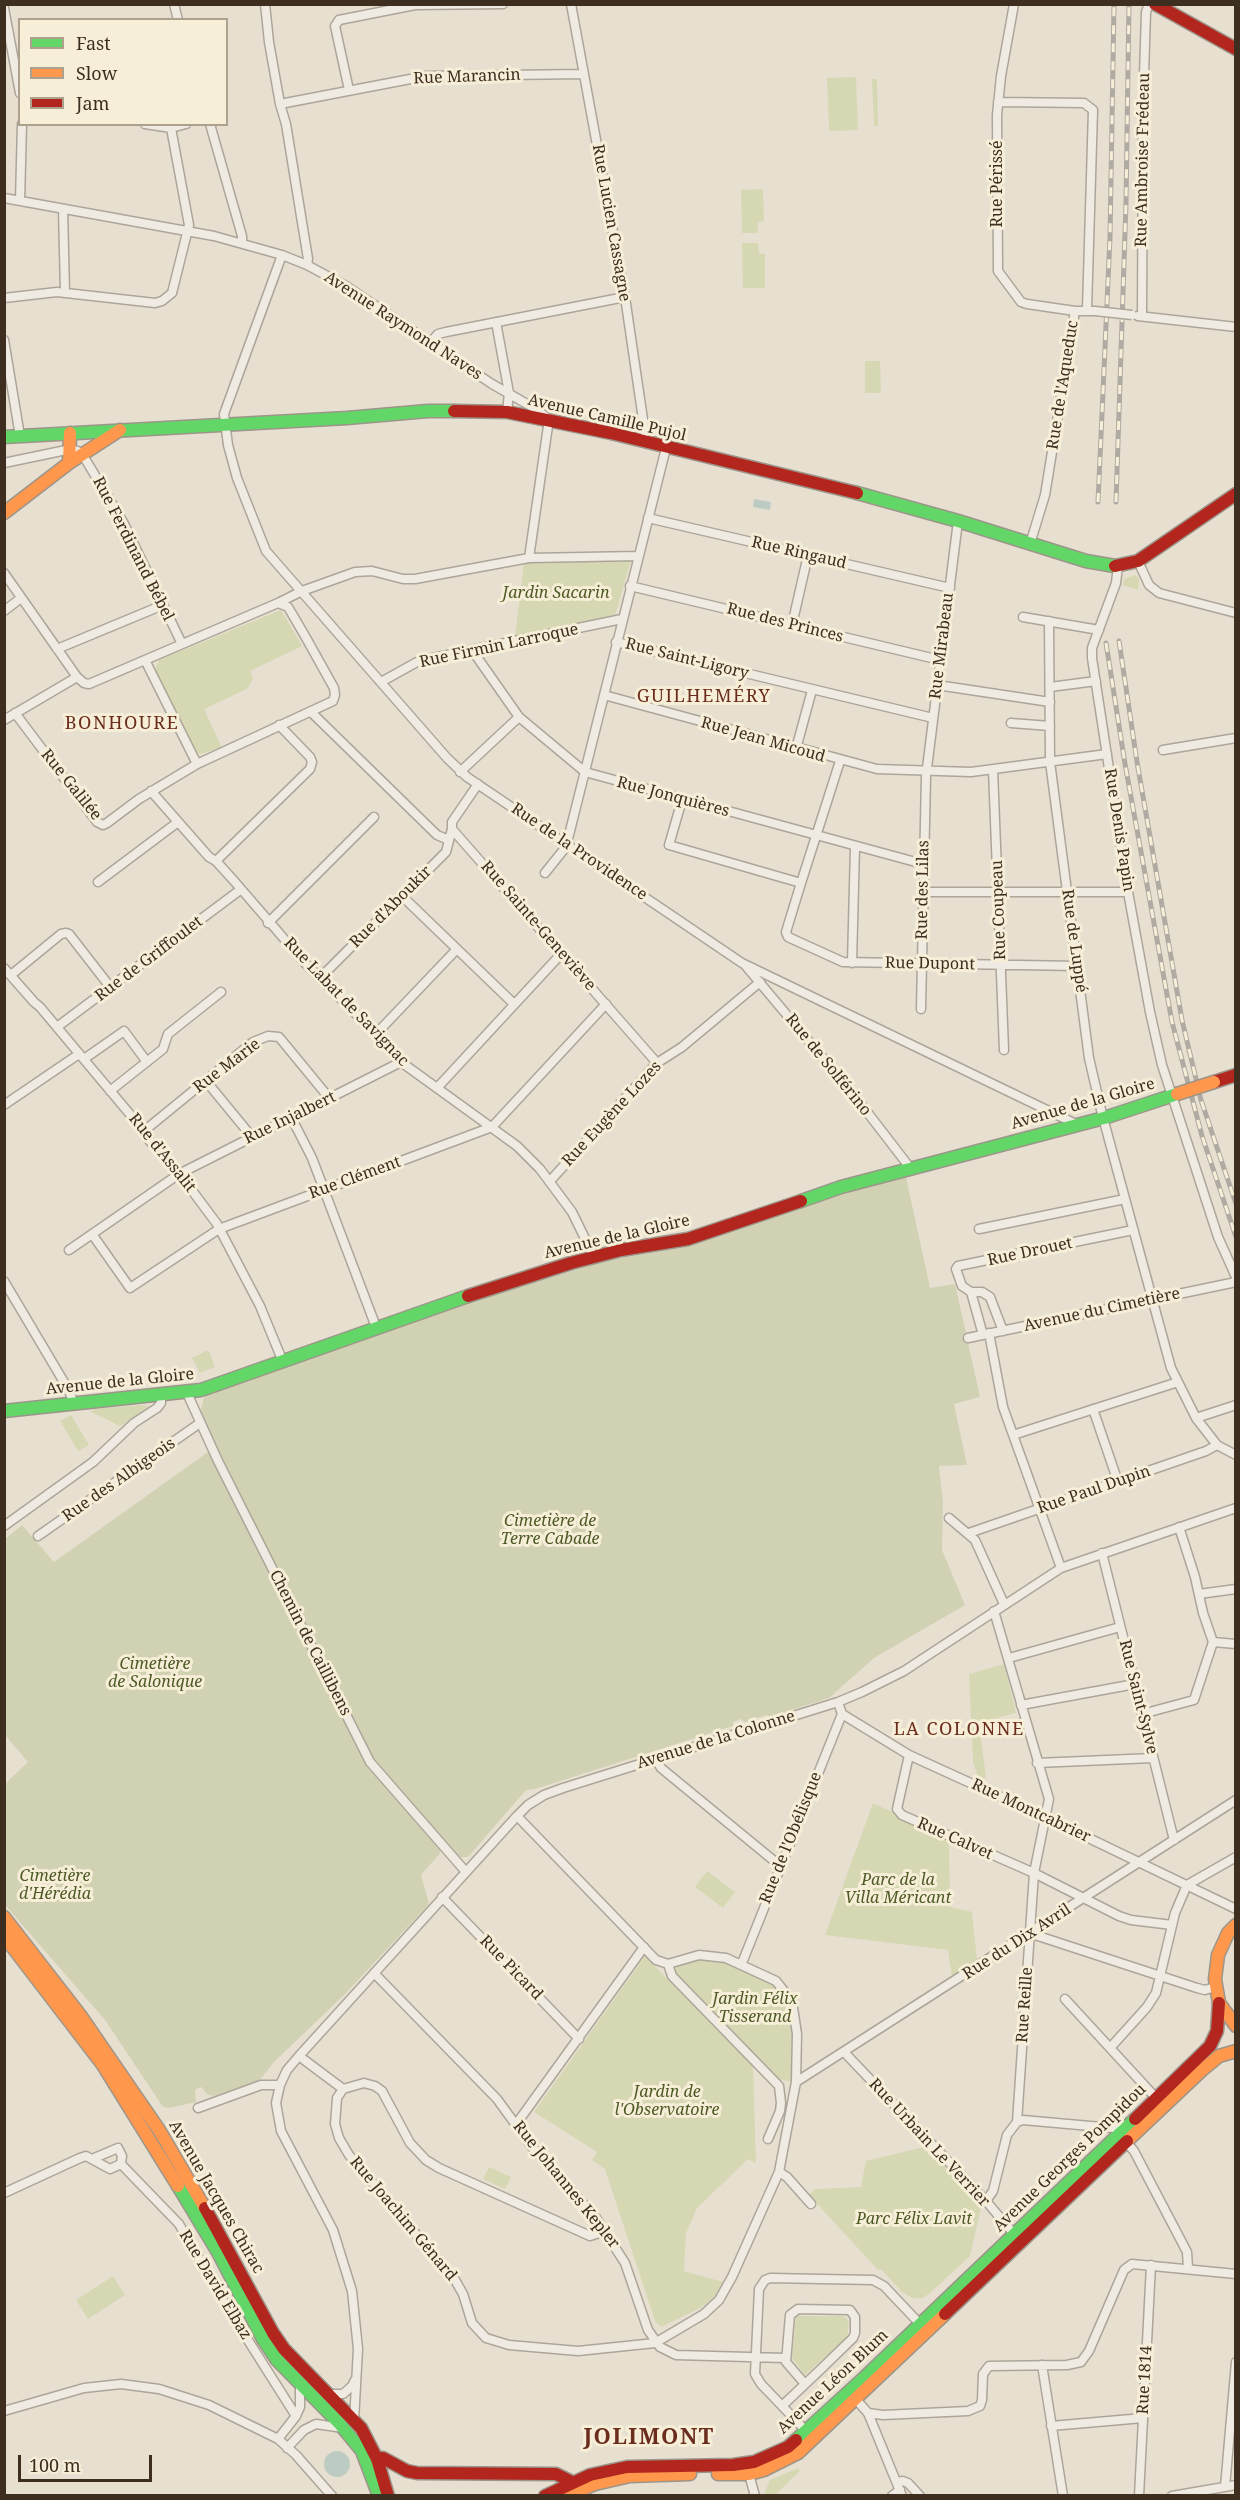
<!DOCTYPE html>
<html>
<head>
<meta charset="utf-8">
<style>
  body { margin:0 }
  #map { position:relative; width:1240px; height:2500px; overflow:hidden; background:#e7e0d1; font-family:"Noto Serif",serif }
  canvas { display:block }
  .frame { position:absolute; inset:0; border:6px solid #3d2e20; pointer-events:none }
  .legend { position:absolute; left:18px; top:18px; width:210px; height:108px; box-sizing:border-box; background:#f7eed8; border:2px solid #ada18e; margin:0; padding:8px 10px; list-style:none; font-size:18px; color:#3d2e20 }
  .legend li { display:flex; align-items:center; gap:12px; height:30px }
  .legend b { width:30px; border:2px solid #ada18e }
  .scale { position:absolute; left:18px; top:2455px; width:134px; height:27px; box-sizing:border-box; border:3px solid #3d2e20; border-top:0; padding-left:8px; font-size:18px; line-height:21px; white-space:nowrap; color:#3d2e20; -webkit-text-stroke:4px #f7eed8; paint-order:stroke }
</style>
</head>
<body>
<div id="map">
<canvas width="1240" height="2500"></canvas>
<div class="frame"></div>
<ul class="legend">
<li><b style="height:8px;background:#63d668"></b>Fast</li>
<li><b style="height:8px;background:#ff974d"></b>Slow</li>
<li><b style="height:8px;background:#b3261e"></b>Jam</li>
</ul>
<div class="scale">100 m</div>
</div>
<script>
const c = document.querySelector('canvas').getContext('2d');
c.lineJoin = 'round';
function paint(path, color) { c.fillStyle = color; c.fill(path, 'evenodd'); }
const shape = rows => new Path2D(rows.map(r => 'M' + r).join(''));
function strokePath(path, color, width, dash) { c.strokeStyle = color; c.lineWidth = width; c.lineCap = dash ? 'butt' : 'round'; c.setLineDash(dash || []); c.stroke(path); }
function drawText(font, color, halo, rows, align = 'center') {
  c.font = font + ' "Noto Serif",serif'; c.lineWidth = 6; c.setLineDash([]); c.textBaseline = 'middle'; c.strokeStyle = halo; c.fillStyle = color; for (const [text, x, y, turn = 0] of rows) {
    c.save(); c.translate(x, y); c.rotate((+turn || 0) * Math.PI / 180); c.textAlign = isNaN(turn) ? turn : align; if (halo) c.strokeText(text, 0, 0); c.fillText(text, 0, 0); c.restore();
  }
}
const green = shape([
  [856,77,858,130,829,131,827,78],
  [872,79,877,79,878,126,874,126],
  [763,189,764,221,758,222,758,233,742,233,741,190],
  [742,243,758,243,759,254,765,254,765,288,743,288],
  [865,361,880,361,881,393,865,393],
  [631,560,615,616,515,636,524,563,530,561],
  [1135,575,1139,579,1138,590,1123,585,1124,579],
  [281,610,302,646,250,671,253,679,247,689,204,709,222,748,200,754,195,750,155,671,159,660],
  [206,1351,209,1351,215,1367,200,1373,192,1358],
  [142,1405,152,1407,120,1426,91,1412,94,1409],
  [71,1415,89,1445,78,1451,60,1421],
  [1004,1664,1016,1713,979,1723,986,1778,979,1780,973,1762,969,1674],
  [873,1803,944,1837,949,1845,950,1907,972,1912,977,1960,952,1977,948,1950,825,1935],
  [707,1871,735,1892,723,1908,695,1887],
  [645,1956,753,2066,756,2163,748,2159,697,2208,686,2233,684,2271,723,2282,713,2298,702,2307,661,2327,655,2321,605,2169,592,2160,597,2152,534,2112],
  [686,1959,724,1959,773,1982,782,1990,790,2008,793,2024,793,2082,778,2079,676,1974,676,1966],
  [928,2146,980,2201,981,2208,970,2256,930,2293,923,2298,912,2298,902,2292,882,2270,878,2270,809,2195,815,2189,861,2187,866,2161],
  [489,2167,511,2177,505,2189,483,2179],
  [113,2276,125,2295,88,2319,76,2300],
  [796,2316,844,2316,849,2321,847,2337,805,2375,792,2358],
  [798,2468,800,2471,775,2495,764,2494,770,2480]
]);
const cemetery = shape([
  [906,1177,930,1288,955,1284,980,1397,954,1404,967,1465,939,1466,943,1502,942,1550,965,1605,874,1658,829,1698,769,1717,767,1715,745,1722,740,1719,733,1722,733,1726,535,1789,526,1790,468,1857,460,1857,374,1761,200,1413,204,1398,208,1395,453,1307,609,1260,686,1247,850,1192],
  [208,1452,363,1760,441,1852,421,1875,429,1904,345,1994,274,2062,259,2081,213,2096,207,2094,201,2087,195,2090,196,2102,169,2108,163,2107,105,2020,5,1905,5,1784,28,1762,5,1735,5,1539,22,1525,54,1562]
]);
const water = shape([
  [754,499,771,502,770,510,753,507],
  '324 2464a13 13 0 1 1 26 0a13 13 0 1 1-26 0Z'
]);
const street = shape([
  [174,4,178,20],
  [265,4,269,42,280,104,286,124,308,259,307,265],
  [571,4,625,297,645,433,643,442],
  [1014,4,1001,76,997,115,998,271,1021,302,1027,304,1075,311,1095,311],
  [4,8,20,93],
  [349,90,335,26,339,20,415,5,503,4],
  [998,102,1084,103,1093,110,1087,310],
  [280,104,426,76,584,74],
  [145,124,171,128,186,124],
  [210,124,242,236,242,242],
  [4,198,214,236,282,255,307,265,346,286,492,384,534,408,549,419,529,558],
  [20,201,22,124],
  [63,209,65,293],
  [282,255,224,414,228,445,237,478,266,551,447,758,467,777,742,963,1078,1125],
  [4,298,57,292,155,303,162,301,172,293,189,225,171,128],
  [1138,316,1236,327],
  [1142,316,1143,107,1146,12,1149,4],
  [496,322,509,393,507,412],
  [4,340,20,436],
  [430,343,438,334,446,332,625,297],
  [4,463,71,449,81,452,123,522,182,644],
  [648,518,950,588],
  [1030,544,1045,495,1075,311],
  [1138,561,1149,585,1159,593,1236,613],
  [1118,566,1116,583,1092,648,1092,658,1128,892,1150,1012,1162,1065,1218,1237,1236,1277],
  [4,573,77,677,84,683,89,684,278,603,302,591,355,572,372,571,403,579,415,579,529,558,638,556],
  [630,586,940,660],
  [4,611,21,598],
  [1023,617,1099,630],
  [1049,621,1050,762,1089,1058,1102,1114,1171,1368,1196,1418,1217,1445,1236,1455],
  [792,625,808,555],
  [616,642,933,718],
  [57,649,163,605],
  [472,650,519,717,585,772,923,864],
  [145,660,197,764],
  [381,682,417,662,428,659,622,619],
  [937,685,1050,702],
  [1050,687,1096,681],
  [604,695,877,769,971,772,1107,754],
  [311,712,437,835,449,840],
  [15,713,97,822,103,825,107,823,139,799,197,764,333,701,335,695,334,688,305,636,288,607,278,603],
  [4,720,77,677],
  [1011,723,1050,726],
  [796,749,812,690],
  [1163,750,1236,738],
  [840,761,801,883,786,932,788,937,843,962,1077,966],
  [993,770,1004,1050],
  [460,772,519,717],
  [478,784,452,822,452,829,657,1063],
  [151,791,209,857,216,861,235,882,305,963,396,1054,401,1062,517,1146,540,1169,572,1212,594,1257],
  [682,800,669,845,801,883],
  [216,861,310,769,312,762,310,757,279,725],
  [545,873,565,848,569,835,666,448],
  [98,882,178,822],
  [923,892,1128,892],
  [402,896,514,1004],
  [268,923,374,817],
  [852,963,855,847],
  [745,965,854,1095,911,1169],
  [4,968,34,1002,40,1007,144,1131,149,1140,185,1181,217,1224,260,1306,283,1362],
  [11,975,61,934,66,933,69,934,111,988],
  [320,978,446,852,452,829],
  [921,1009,926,776,958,521],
  [57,1027,240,890],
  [376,1034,457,949],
  [84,1059,124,1031,147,1062],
  [206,1081,252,1137],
  [437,1088,562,953],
  [110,1091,163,1049,168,1034,221,992],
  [4,1105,79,1054],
  [291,1117,312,1158,376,1327],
  [144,1131,253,1042,268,1036,279,1037,330,1099],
  [550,1181,657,1063,682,1047,760,982],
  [979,1229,1125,1199],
  [92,1234,130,1288,219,1229,492,1127,606,1004],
  [69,1250,179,1174,401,1062],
  [4,1281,68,1389,74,1403],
  [971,1292,962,1286,956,1269,958,1266,1133,1230],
  [989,1333,1003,1407,1061,1568],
  [983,1335,971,1292,982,1292,990,1297,1003,1331],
  [968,1338,1236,1282],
  [187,1393,218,1461,370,1762,466,1872],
  [1093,1409,1118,1482],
  [1196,1418,1236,1405],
  [1013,1435,1178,1382],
  [949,1518,975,1540,1004,1604],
  [4,1526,93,1462,134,1423,157,1408,161,1403,161,1396],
  [969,1533,1206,1451,1217,1445],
  [38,1536,200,1423],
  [1102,1553,1174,1840],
  [1199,1594,1236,1589],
  [994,1611,1049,1799,1034,1873,1017,2122],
  [1213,1642,1236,1644],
  [1009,1658,1120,1627],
  [838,1702,842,1714,909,1755,1045,1817,1236,1909],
  [1021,1705,1135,1684],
  [1142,1714,1194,1700,1213,1642,1203,1613,1195,1577,1179,1527],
  [909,1755,897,1809,902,1815,1034,1873,1119,1916,1131,1920,1172,1925],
  [656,1759,661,1768,773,1860,781,1864],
  [1037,1763,1153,1758],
  [1187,1885,1236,1857],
  [442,1897,579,2039],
  [1029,1933,1197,1988,1205,1990,1215,1987],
  [742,1963,842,1714],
  [668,1964,672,1976,779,2086,781,2103,780,2111,768,2139],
  [374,1973,497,2099,532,2147,596,2218,625,2263,648,2330,660,2347,676,2355,785,2358],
  [1065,1999,1156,2098],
  [1110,2048,1147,2007,1156,1993,1175,1913,1187,1885],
  [844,2052,986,2201,1014,2234],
  [299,2056,343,2089,337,2098,335,2124,339,2138,349,2155,455,2280,463,2294,472,2323,486,2338,509,2345,578,2351,655,2343,704,2314,719,2300,732,2277,779,2172,796,2082,797,2034,792,2001,776,1981,726,1958,699,1955,668,1964,656,1960,517,1816],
  [796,2082,1236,1800],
  [343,2089,364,2083,375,2086,382,2091,410,2143,426,2160,439,2168,590,2236,606,2231],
  [198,2108,261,2085,280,2085],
  [517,2123,644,1947],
  [1126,2142,1134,2151,1187,2252,1188,2268],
  [121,2164,179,2224,232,2315,296,2416],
  [779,2172,787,2177,811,2204],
  [4,2193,80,2158,86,2156,110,2169,121,2164,122,2156,118,2148,92,2159],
  [986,2201,993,2191,1007,2135,1017,2122,1023,2120,1124,2129],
  [1042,2365,1063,2496],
  [328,2394,343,2394,352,2386,355,2380],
  [853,2396,868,2413,902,2496],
  [782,2406,821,2369,853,2338,855,2333,855,2317,850,2310,798,2309,790,2315,786,2362,805,2384],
  [4,2411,84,2388,121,2384,159,2389,209,2405,278,2439,296,2455,332,2496],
  [868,2413,883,2415,968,2411,980,2406,982,2400,983,2374,989,2366,1067,2365,1081,2362,1089,2351,1124,2270,1132,2264,1236,2274],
  [354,2421,358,2349,352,2291,333,2230,281,2131,276,2103,280,2085,287,2070,299,2056,517,1816,528,1805,544,1795,563,1788,838,1702,862,1692,904,1671,1061,1568,1236,1508],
  [1051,2426,1143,2418],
  [809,2434,761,2384,755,2374,759,2289,765,2280,770,2278,873,2280,884,2286,920,2324],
  [278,2439,296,2416,300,2407,300,2384],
  [287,2448,304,2430,316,2424,343,2428],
  [749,2474,755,2496],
  [897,2482,903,2481,908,2483,920,2496],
  [1225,2487,1236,2362],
  [892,2496,900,2490],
  [1139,2496,1151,2265],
  [1172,2496,1236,2485]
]);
const fast = shape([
  [4,437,347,418,428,411,454,411],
  [857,493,958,521,1086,561,1115,566],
  [801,1201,841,1187,1104,1118,1177,1094],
  [4,1411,201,1390,468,1296],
  [178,2186,219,2254,263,2339,277,2360,339,2423,362,2451,379,2496],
  [796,2440,865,2377,1135,2119]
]);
const slow = shape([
  [69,463,70,433],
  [4,513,69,463,120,430],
  [4,1917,80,2015,159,2130,205,2208],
  [1236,1925,1228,1933,1218,1955,1215,1979,1219,2003,1236,2026],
  [4,1936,103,2065,178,2186],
  [1127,2141,1202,2070,1219,2056,1236,2051],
  [718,2474,749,2474,764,2470,798,2453,945,2314],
  [566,2496,595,2484,630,2476,690,2474]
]);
const jam = shape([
  [1155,4,1236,49],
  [454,411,507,412,611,433,857,493],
  [1115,566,1138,561,1236,494],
  [1214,1082,1236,1075],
  [468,1296,571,1263,621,1250,688,1239,801,1201],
  [1135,2119,1210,2046,1217,2031,1219,2003],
  [205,2208,273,2333,284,2349,361,2428,377,2459,388,2496],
  [945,2314,1127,2141],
  [377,2459,383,2458,407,2471,417,2473,556,2474,572,2482],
  [545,2496,590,2475,627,2467,733,2465,754,2462,788,2447,796,2440]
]);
const rail = shape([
  [1098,502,1110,237,1114,4],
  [1116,502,1126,203,1129,4],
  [1119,641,1137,762,1182,1020,1201,1100,1236,1204],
  [1106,643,1125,764,1172,1022,1202,1136,1236,1237]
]);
const streetBridge = shape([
  [1095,311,1132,315]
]);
const slowBridge = shape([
  [1177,1094,1214,1082]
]);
const streetNames = [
  ["Rue Marancin",467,77,-2],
  ["Rue Ambroise Frédeau",1143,160,-89],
  ["Rue Périssé",997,184,-90],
  ["Rue Lucien Cassagne",611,223,80],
  ["Avenue Raymond Naves",403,326,33],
  ["Rue de l'Aqueduc",1063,385,-81],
  ["Avenue Camille Pujol",607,418,13],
  ["Rue Ferdinand Bébel",133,549,63],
  ["Rue Ringaud",799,553,13],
  ["Rue des Princes",785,623,14],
  ["Rue Firmin Larroque",499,646,-12],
  ["Rue Mirabeau",942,646,-83],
  ["Rue Saint-Ligory",687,659,14],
  ["Rue Jean Micoud",763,740,16],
  ["Rue Galilée",71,785,51],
  ["Rue Jonquières",673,797,15],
  ["Rue Denis Papin",1119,830,81],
  ["Rue de la Providence",579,852,34],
  ["Rue des Lilas",923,890,-89],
  ["Rue d'Aboukir",391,907,-45],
  ["Rue Coupeau",999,910,-92],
  ["Rue Sainte-Geneviève",538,926,49],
  ["Rue de Luppé",1074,941,82],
  ["Rue de Griffoulet",149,959,-37],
  ["Rue Dupont",930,964,1],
  ["Rue Labat de Savignac",346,1002,46],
  ["Rue de Solférino",828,1065,51],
  ["Rue Marie",227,1066,-37],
  ["Avenue de la Gloire",1083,1104,-16],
  ["Rue Eugène Lozes",612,1114,-47],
  ["Rue Injalbert",290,1118,-26],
  ["Rue d'Assalit",162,1153,51],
  ["Rue Clément",355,1178,-20],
  ["Avenue de la Gloire",617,1237,-13],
  ["Rue Drouet",1030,1252,-12],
  ["Avenue du Cimetière",1102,1310,-12],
  ["Avenue de la Gloire",120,1382,-6],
  ["Rue des Albigeois",119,1480,-35],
  ["Rue Paul Dupin",1094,1490,-19],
  ["Chemin de Caillibens",310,1643,63],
  ["Rue Saint-Sylve",1138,1697,76],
  ["Avenue de la Colonne",716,1740,-17],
  ["Rue Montcabrier",1031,1811,25],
  ["Rue de l'Obélisque",791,1838,-68],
  ["Rue Calvet",955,1839,24],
  ["Rue du Dix Avril",1017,1942,-33],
  ["Rue Picard",511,1968,46],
  ["Rue Reille",1025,2005,-86],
  ["Rue Urbain Le Verrier",929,2143,47],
  ["Avenue Georges Pompidou",1070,2158,-44],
  ["Rue Johannes Kepler",566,2185,51],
  ["Avenue Jacques Chirac",216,2197,60],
  ["Rue Joachim Génard",403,2219,50],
  ["Rue David Elbaz",215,2285,59],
  ["Rue 1814",1145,2380,-87],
  ["Avenue Léon Blum",833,2382,-43]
];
const parkNames = [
  ["Jardin Sacarin",556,593],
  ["Cimetière de",550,1521],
  ["Terre Cabade",550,1539],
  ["Cimetière",155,1664],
  ["de Salonique",155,1682],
  ["Cimetière",55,1876],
  ["d'Hérédia",55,1894],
  ["Parc de la",898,1880],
  ["Villa Méricant",898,1898],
  ["Jardin Félix",755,1999],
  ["Tisserand",755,2017],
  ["Jardin de",667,2092],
  ["l'Observatoire",667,2110],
  ["Parc Félix Lavit",914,2219]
];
const neighbourhoodNames = [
  ["GUILHEMÉRY",704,697],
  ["BONHOURE",122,724],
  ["LA COLONNE",959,1730]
];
const districtNames = [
  ["JOLIMONT",649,2438]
];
paint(green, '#d6d7b3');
paint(cemetery, '#d1d1b3');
paint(water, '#bcccc2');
strokePath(street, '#ada599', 11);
strokePath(fast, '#9c958a', 15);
strokePath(slow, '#9c958a', 15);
strokePath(jam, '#9c958a', 15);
strokePath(street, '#efebe3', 8);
strokePath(fast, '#63d668', 12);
strokePath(slow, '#ff974d', 12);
strokePath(jam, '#b3261e', 12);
strokePath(rail, '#afaaa2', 5);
strokePath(rail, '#f7eed8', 3, [9]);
strokePath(streetBridge, '#ada599', 11, []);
strokePath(slowBridge, '#9c958a', 15, []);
strokePath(streetBridge, '#efebe3', 8);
strokePath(slowBridge, '#ff974d', 12);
drawText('16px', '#3d2e20', '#f7eed8', streetNames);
drawText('italic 16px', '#4d5a26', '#f7eed8', parkNames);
c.letterSpacing = '1.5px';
drawText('18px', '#6b2e1e', '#f7eed8', neighbourhoodNames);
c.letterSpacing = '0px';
c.letterSpacing = '1.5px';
drawText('bold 22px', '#6b2e1e', '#f7eed8', districtNames);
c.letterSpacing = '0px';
</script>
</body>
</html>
